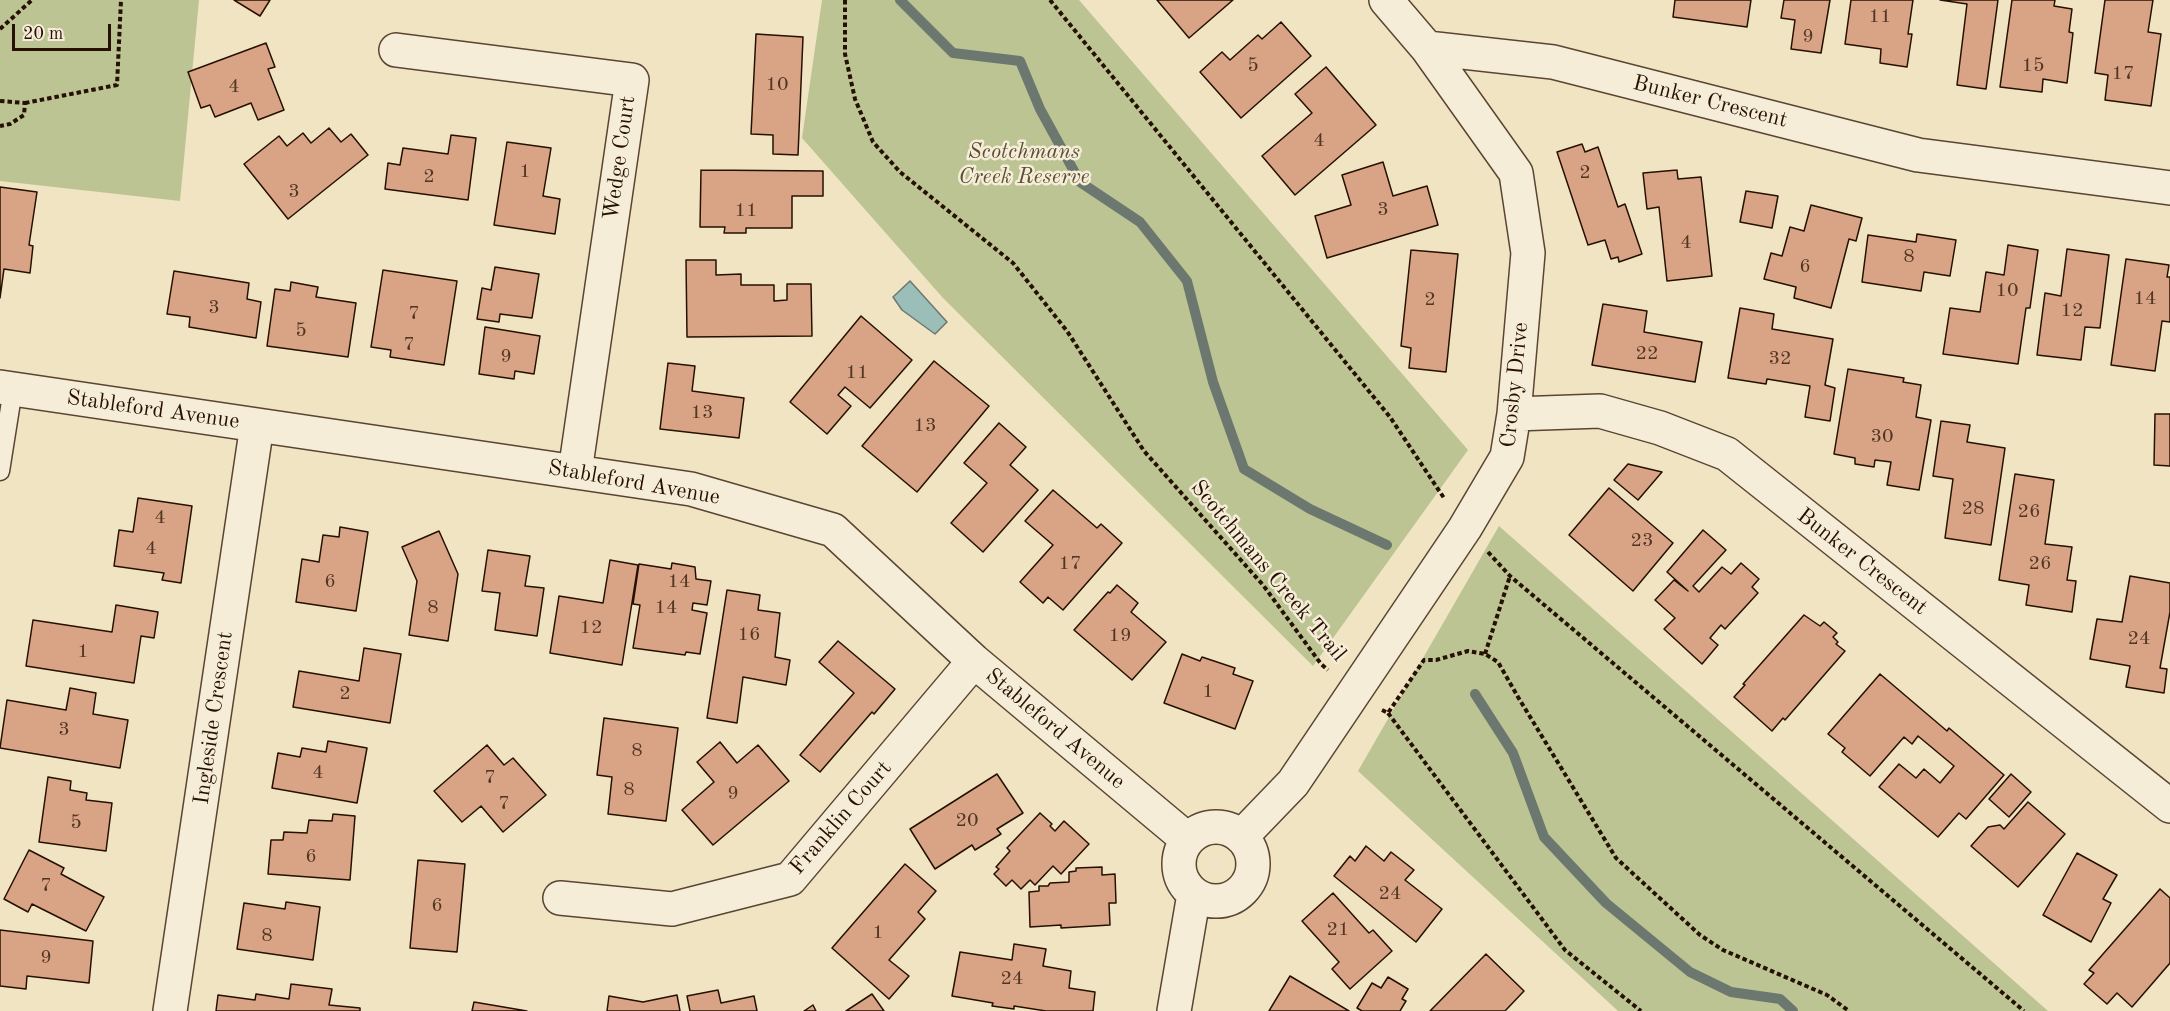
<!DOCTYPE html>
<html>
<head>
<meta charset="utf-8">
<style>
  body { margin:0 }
  #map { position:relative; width:2170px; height:1011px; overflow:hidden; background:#f1e4c3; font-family:"Old Standard TT",serif }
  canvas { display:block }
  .scale { position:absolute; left:12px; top:24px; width:99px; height:27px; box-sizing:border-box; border:3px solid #261001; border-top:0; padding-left:8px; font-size:18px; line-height:21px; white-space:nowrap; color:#261001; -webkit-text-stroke:4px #f6edd8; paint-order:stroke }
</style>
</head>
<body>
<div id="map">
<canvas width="2170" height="1011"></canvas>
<div class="scale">20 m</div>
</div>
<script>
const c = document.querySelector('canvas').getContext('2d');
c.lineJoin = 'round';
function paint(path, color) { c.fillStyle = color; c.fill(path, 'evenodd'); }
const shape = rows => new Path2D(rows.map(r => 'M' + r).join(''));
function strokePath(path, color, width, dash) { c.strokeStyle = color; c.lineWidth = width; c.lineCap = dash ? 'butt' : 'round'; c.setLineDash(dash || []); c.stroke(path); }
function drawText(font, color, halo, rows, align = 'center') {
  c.font = font + ' "Old Standard TT",serif'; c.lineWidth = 5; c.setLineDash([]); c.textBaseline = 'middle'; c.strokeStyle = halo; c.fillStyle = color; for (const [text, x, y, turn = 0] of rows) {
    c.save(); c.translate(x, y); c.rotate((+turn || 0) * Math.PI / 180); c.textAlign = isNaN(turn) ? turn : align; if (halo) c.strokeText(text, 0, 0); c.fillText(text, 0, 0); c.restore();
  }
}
const green = shape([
  [0,0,199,0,180,201,0,181],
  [822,0,1079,0,1468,450,1313,666,943,298,802,138],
  [1499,526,2048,1011,1618,1011,1358,771]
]);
const water = shape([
  [910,281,947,322,935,334,902,310,893,297,910,281]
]);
const stream = shape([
  [900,0,953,53,1020,61,1040,109,1080,182,1140,222,1187,281,1213,382,1244,469,1310,509,1387,545],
  [1475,694,1513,753,1544,837,1606,903,1690,972,1731,992,1780,999,1793,1011]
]);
const building = shape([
  [234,0,270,0,260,16,234,0],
  [1157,0,1233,0,1189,38,1157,0],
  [1675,0,1751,0,1747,27,1673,17,1675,0],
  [1784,0,1830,0,1821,53,1791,49,1795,20,1781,18,1784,0],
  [1851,0,1913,0,1908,34,1912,34,1907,67,1880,63,1881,49,1845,44,1851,0],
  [1940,0,1998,0,1986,89,1957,85,1967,4,1940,0],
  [2012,0,2055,0,2054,6,2072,9,2069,32,2073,33,2067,83,2043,79,2042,92,2000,87,2012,0],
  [2105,0,2153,0,2148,32,2161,34,2151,106,2105,100,2108,75,2095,73,2105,0],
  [1281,22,1311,56,1241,118,1200,72,1222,52,1230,60,1258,35,1262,39,1281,22],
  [756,34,803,37,798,155,773,154,773,135,751,134,756,34],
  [266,43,275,67,268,69,284,110,258,120,251,103,215,117,210,105,201,108,188,72,266,43],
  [1326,67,1376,125,1295,195,1262,156,1312,113,1295,94,1326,67],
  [329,128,341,142,351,134,368,155,288,219,244,164,279,136,287,146,303,133,311,143,329,128],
  [451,135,476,138,468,200,385,189,388,163,400,165,403,148,448,154,451,135],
  [507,142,551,148,543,196,560,199,555,234,494,225,507,142],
  [1582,144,1585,152,1598,147,1618,207,1625,204,1642,254,1619,262,1618,257,1611,259,1605,240,1588,245,1557,152,1582,144],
  [1383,162,1393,196,1427,186,1438,225,1327,258,1315,216,1351,205,1342,175,1383,162],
  [701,170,823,171,823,196,792,196,792,228,746,228,746,233,724,233,725,227,700,227,701,170],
  [1677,170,1678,179,1701,177,1712,276,1667,281,1659,207,1647,209,1643,173,1677,170],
  [0,187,37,192,29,245,33,246,30,273,4,269,0,298,0,187],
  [1746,191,1778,196,1772,228,1740,222,1746,191],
  [1811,205,1862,218,1856,241,1849,239,1831,308,1794,298,1796,287,1764,279,1771,253,1782,256,1790,227,1804,231,1811,205],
  [1917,234,1956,240,1950,276,1924,272,1921,291,1862,282,1868,235,1916,242,1917,234],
  [2008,245,2038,250,2030,308,2026,308,2018,364,1943,354,1950,308,1980,312,1986,272,2004,275,2008,245],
  [2067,249,2109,255,2100,328,2085,327,2081,360,2037,355,2045,293,2061,296,2067,249],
  [1411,250,1458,254,1446,372,1409,368,1411,348,1401,346,1411,250],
  [2126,259,2169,265,2167,277,2170,277,2170,322,2162,321,2155,371,2111,365,2126,259],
  [686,260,716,260,716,275,741,274,741,285,774,285,774,301,787,300,787,284,811,284,812,336,687,337,686,260],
  [495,267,539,274,532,318,500,314,499,322,477,319,482,288,491,290,495,267],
  [383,270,457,281,444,365,390,357,391,350,371,347,383,270],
  [174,271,249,283,247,299,261,302,256,338,189,327,190,317,167,314,174,271],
  [291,282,318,287,316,297,356,303,348,357,267,346,275,289,290,291,291,282],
  [1603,304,1647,311,1644,332,1702,342,1695,382,1592,365,1603,304],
  [1740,308,1774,314,1772,329,1833,339,1825,385,1835,388,1830,421,1805,417,1810,386,1767,379,1766,384,1728,378,1740,308],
  [861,316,912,360,870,408,845,387,838,395,851,406,827,434,790,402,861,316],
  [485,327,540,336,534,374,515,371,514,379,479,374,485,327],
  [934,361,989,406,917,492,862,446,934,361],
  [668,363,695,366,692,391,744,398,739,438,660,429,668,363],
  [1848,369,1904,378,1903,382,1921,385,1916,417,1931,420,1919,490,1887,485,1891,462,1875,460,1874,467,1855,464,1855,458,1834,454,1848,369],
  [2155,414,2170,414,2170,466,2154,465,2155,414],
  [1941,421,1970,425,1967,442,2005,448,1991,545,1945,538,1953,479,1933,476,1941,421],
  [999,423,1026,447,1010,465,1038,490,983,552,951,523,987,483,964,463,999,423],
  [1628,464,1662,472,1638,500,1614,480,1628,464],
  [2015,474,2054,480,2045,544,2072,547,2067,580,2076,581,2072,612,2026,605,2029,585,1999,580,2015,474],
  [1609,488,1673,543,1633,591,1569,535,1609,488],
  [1053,490,1097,528,1101,524,1122,543,1063,610,1048,597,1043,603,1020,582,1053,545,1025,521,1053,490],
  [138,498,192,506,181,583,162,580,164,573,114,566,119,530,133,532,138,498],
  [340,527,368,532,356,611,296,602,302,559,319,562,323,535,339,537,340,527],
  [1703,530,1726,550,1693,586,1699,592,1722,567,1731,574,1741,563,1759,579,1752,587,1758,593,1725,629,1721,625,1710,638,1718,645,1702,664,1664,629,1675,618,1655,600,1674,580,1688,591,1667,572,1703,530],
  [439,531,458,574,448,641,409,635,417,581,402,547,439,531],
  [488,550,530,556,525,586,544,588,537,636,495,630,500,593,482,591,488,550],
  [610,560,638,565,622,665,550,653,559,596,603,603,610,560],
  [672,563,695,567,696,579,711,581,707,605,693,603,692,610,707,613,700,654,686,652,685,655,633,648,640,605,633,604,639,564,671,569,672,563],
  [2130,576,2170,583,2170,612,2160,668,2167,669,2164,693,2126,687,2130,666,2090,659,2097,619,2122,622,2130,576],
  [1117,585,1138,603,1131,612,1166,642,1132,680,1074,630,1108,592,1110,593,1117,585],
  [727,590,760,595,758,610,780,613,775,657,790,660,786,685,743,677,737,723,707,718,727,590],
  [116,605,158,612,154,638,141,636,134,683,26,666,33,620,112,632,116,605],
  [1804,615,1820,626,1824,622,1837,633,1833,637,1838,642,1836,644,1845,651,1785,720,1783,718,1772,731,1734,697,1745,685,1743,684,1804,615],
  [838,641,895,689,874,714,872,712,820,772,800,755,854,693,819,662,838,641],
  [364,648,401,654,390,723,293,707,299,671,359,681,364,648],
  [1182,654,1200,661,1202,657,1235,668,1233,674,1253,681,1235,729,1164,703,1182,654],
  [1880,674,1947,731,1949,728,2004,775,1966,819,1959,813,1938,837,1879,787,1899,764,1916,778,1924,769,1940,783,1954,766,1918,736,1912,744,1904,737,1870,776,1842,752,1845,748,1828,734,1880,674],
  [70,688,96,693,93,714,128,720,120,768,0,748,7,700,66,710,70,688],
  [604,718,678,728,666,821,608,814,612,777,597,775,604,718],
  [328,741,367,748,357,803,272,788,278,753,300,757,302,748,326,752,328,741],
  [720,742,737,763,758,745,789,781,713,845,682,810,714,782,697,762,720,742],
  [487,745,504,765,513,758,546,795,503,832,481,806,462,822,434,791,487,745],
  [997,774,1023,813,997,829,1001,834,975,850,972,845,935,869,910,829,997,774],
  [2011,774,2031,792,2009,817,1989,799,2011,774],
  [48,777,71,781,70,790,87,793,86,800,112,803,106,851,39,842,48,777],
  [2028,802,2065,834,2018,887,1971,846,1988,827,2000,825,2004,829,2028,802],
  [1040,813,1052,824,1050,826,1055,831,1064,821,1089,844,1061,874,1053,866,1035,885,1030,880,1021,889,1012,880,1006,886,994,874,999,869,996,867,1010,851,1007,848,1040,813],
  [333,814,355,816,350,880,268,874,271,840,283,840,284,832,307,833,309,820,332,821,333,814],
  [1366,846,1384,861,1391,852,1414,870,1405,880,1442,909,1416,942,1334,876,1350,856,1355,861,1366,846],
  [29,850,64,868,61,874,104,897,86,931,32,904,28,912,4,899,29,850],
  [2077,853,2117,875,2103,899,2111,903,2091,942,2043,915,2077,853],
  [418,860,465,864,457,952,410,948,418,860],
  [905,864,936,891,918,912,925,919,889,960,909,976,889,999,832,948,905,864],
  [1102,867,1102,875,1115,874,1116,903,1109,903,1110,925,1061,928,1061,925,1030,927,1029,892,1039,891,1039,886,1048,886,1050,883,1069,882,1069,872,1076,871,1076,868,1102,867],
  [2160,889,2170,898,2170,963,2132,1007,2117,993,2107,1004,2084,984,2094,973,2089,970,2160,889],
  [1333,893,1369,933,1373,930,1392,951,1350,989,1332,969,1339,962,1302,921,1333,893],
  [286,902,320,907,313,960,237,949,244,903,285,909,286,902],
  [0,930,93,941,89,983,27,976,26,989,0,986,0,930],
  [1014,944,1046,949,1043,966,1071,971,1069,988,1095,992,1093,1011,1046,1011,1014,1006,1014,1009,992,1006,993,1003,952,996,960,952,1012,960,1014,944],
  [1486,954,1524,991,1505,1011,1430,1011,1486,954],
  [1290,976,1349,1011,1269,1011,1290,976],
  [1388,977,1408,989,1402,999,1406,1001,1400,1011,1362,1011,1357,1008,1372,983,1381,988,1388,977],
  [291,984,332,989,329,1005,360,1008,360,1011,216,1011,218,995,255,1000,256,994,289,999,291,984],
  [718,990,721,1003,754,996,757,1011,690,1011,687,996,718,990],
  [872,994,884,1011,846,1011,872,994],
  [677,995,680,1011,607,1011,609,996,643,1002,677,995],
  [474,1002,527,1011,472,1011,474,1002],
  [813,1005,816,1011,804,1011,813,1005]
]);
const path = shape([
  [845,0,845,54,855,99,873,142,900,172,1013,263,1067,331,1144,451,1263,585,1321,664,1328,670],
  [1050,0,1390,417,1444,498],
  [0,29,32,0],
  [0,101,25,103,24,115,10,124,0,126],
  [25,103,117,85,121,0],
  [1488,552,1510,576,2024,1011],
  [1485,654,1510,576],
  [1382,710,1388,713,1424,660,1436,660,1468,651,1485,654,1498,662,1518,697,1616,858,1700,935,1723,950,1827,995,1849,1011],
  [1388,713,1565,950,1641,1011]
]);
const service = shape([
  [0,471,13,389]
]);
const minor = shape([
  [1427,48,1553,62,1918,155,2170,188],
  [396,50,632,80,575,472],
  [0,387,691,489,833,530,974,661,1188,840],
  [1514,414,1600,411,1660,428,1727,454,2170,806],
  '1179 864a37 37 0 1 1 74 0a37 37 0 1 1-74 0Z',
  [1241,837,1293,783,1465,528,1507,457,1514,414,1528,253,1516,173,1427,48,1386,0],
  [560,898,672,909,790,879,974,661],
  [170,1011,257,425],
  [1174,1011,1194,894]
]);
const numberNames = [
  ["11",1880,17],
  ["9",1808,37],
  ["5",1253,66],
  ["15",2033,66],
  ["17",2123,74],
  ["10",777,85],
  ["4",234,87],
  ["4",1319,141],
  ["1",525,172],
  ["2",1585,173],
  ["2",429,177],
  ["3",294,192],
  ["3",1383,210],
  ["11",746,211],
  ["4",1686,243],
  ["8",1909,257],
  ["6",1805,267],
  ["10",2007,291],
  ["14",2145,299],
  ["2",1430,300],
  ["3",214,308],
  ["12",2072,311],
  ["7",414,314],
  ["5",301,331],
  ["7",409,345],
  ["22",1647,354],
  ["9",506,357],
  ["32",1780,359],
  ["11",857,373],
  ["13",702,413],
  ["13",925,426],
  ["30",1882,437],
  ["28",1973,509],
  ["26",2029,512],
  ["4",160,518],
  ["23",1642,541],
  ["4",151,549],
  ["17",1070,564],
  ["26",2040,564],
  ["6",330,582],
  ["14",679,582],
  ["8",433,608],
  ["14",666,608],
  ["12",591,628],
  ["16",749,635],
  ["19",1120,636],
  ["24",2139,639],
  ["1",83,652],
  ["1",1208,692],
  ["2",345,694],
  ["3",64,730],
  ["8",637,751],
  ["4",318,773],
  ["7",490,778],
  ["8",629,790],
  ["9",733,794],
  ["7",504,804],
  ["20",967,821],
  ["5",76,823],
  ["6",311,857],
  ["7",46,886],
  ["24",1390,894],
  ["6",437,906],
  ["21",1338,930],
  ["1",878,933],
  ["8",267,936],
  ["9",46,958],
  ["24",1012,979]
];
const streetNames = [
  ["Bunker Crescent",1710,102,14],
  ["Wedge Court",620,158,-82],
  ["Crosby Drive",1515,385,-84],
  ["Stableford Avenue",153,410,8],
  ["Stableford Avenue",634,483,10],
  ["Bunker Crescent",1862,562,38],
  ["Scotchmans Creek Trail",1268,571,50],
  ["Ingleside Crescent",214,718,-82],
  ["Stableford Avenue",1055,729,40],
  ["Franklin Court",841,818,-49]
];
const parkNames = [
  ["Scotchmans",1024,152],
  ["Creek Reserve",1024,177]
];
paint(green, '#bcc493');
paint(water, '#9bbeb8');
strokePath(water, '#6c786f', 1.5);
strokePath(stream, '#6c786f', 10);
paint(building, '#d8a485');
strokePath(building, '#261001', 1.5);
strokePath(service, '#594532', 21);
strokePath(minor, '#594532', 36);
strokePath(path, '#261001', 4, [4.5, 3]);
strokePath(service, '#f6edd8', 18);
strokePath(minor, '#f6edd8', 33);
drawText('20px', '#523522', null, numberNames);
drawText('22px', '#261001', '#f6edd8', streetNames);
drawText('italic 22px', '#5a4f34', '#f6edd8', parkNames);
</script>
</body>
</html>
